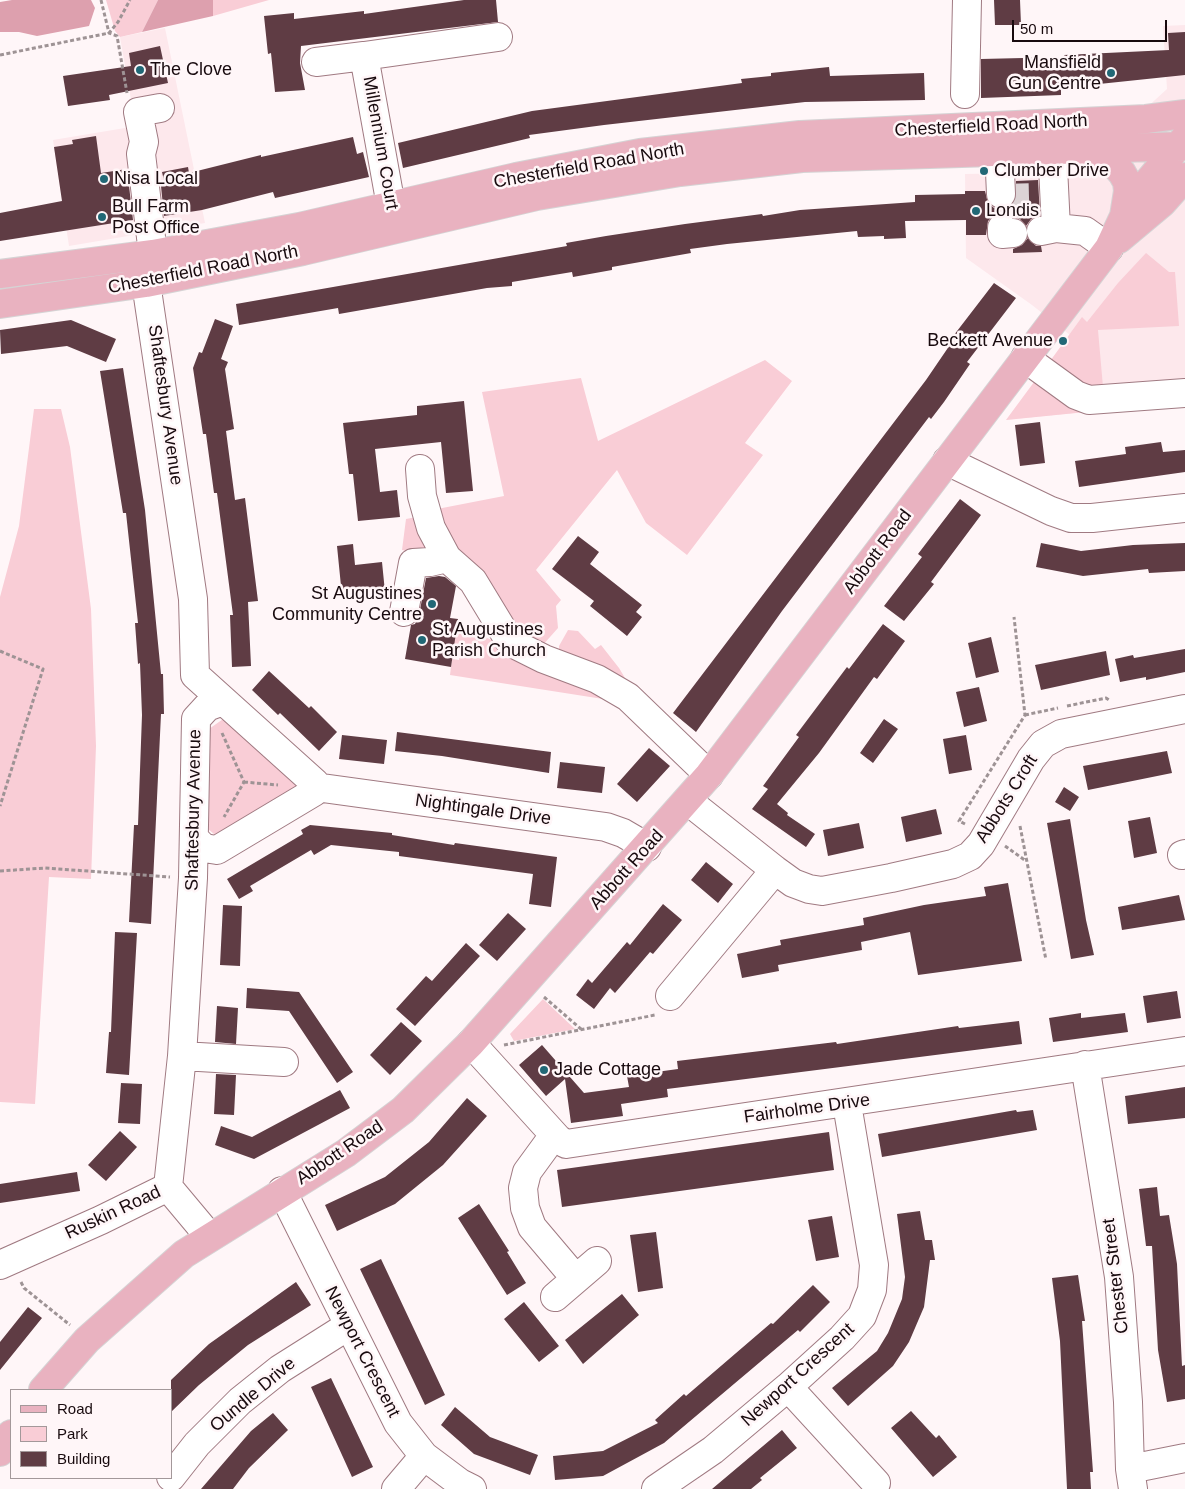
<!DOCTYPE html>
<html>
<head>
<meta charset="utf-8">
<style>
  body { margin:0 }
  #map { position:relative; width:1185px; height:1489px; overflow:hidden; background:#fff6f8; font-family:Helvetica,sans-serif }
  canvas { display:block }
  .legend { position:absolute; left:10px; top:1389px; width:162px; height:90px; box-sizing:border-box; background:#fff6f8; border:1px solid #a3989a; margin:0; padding:6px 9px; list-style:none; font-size:15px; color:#180a0e }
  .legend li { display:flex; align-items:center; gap:10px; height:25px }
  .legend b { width:25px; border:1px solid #a3989a }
  .scale { position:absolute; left:1012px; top:20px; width:155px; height:22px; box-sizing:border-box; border:2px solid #180a0e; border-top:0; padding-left:6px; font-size:15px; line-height:18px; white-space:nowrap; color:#180a0e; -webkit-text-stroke:4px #fff6f8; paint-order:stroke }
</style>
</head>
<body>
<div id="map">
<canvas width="1185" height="1489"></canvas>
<ul class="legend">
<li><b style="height:6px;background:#e9b2c0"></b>Road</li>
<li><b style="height:14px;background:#f9cdd6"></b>Park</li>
<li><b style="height:14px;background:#5f3c44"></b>Building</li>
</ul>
<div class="scale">50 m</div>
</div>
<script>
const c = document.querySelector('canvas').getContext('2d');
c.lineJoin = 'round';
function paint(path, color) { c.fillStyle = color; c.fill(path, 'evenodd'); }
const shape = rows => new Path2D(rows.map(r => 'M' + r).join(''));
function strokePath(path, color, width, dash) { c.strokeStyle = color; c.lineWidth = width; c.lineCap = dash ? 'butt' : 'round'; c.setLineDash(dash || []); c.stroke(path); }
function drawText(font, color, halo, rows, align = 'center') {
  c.font = font + ' Helvetica,sans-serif'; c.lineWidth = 5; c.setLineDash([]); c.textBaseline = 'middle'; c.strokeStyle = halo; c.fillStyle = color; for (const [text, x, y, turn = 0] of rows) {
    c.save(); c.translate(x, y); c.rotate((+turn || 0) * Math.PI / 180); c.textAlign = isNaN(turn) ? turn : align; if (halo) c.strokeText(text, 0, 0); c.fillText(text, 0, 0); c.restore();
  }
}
const built = shape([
  [1185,25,1185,402,1006,420,1070,335,1032,305,966,258,965,174,1076,172,1167,89,1163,26],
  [165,28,205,223,69,246,53,140,131,127,135,122,120,37]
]);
const green = shape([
  [106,0,158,0,142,32,120,37,115,31],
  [213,0,269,0,213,16],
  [1146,253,1169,272,1175,272,1179,326,1098,330,1103,387,1090,391,1048,364,1082,317,1087,322,1118,283],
  [765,360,792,381,745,443,763,455,687,555,646,523,617,470,536,570,561,600,556,606,558,628,542,646,525,642,446,541,432,510,504,496,482,392,581,378,598,441],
  [1037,378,1106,410,1006,420],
  [34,409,61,409,70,447,91,609,96,746,91,879,49,877,35,1104,0,1102,0,597,19,526],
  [422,516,432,557,402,550,406,519],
  [568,630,578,631,595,649,601,645,619,668,628,683,559,656,559,646],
  [455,633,485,637,622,702,450,675,452,659,459,660,461,647,453,645],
  [226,717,304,784,221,840,207,828,209,729],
  [543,999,575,1029,514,1041,510,1034]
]);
const forest = shape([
  [12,0,91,0,95,8,89,26,37,36,19,32,0,32,0,2],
  [158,0,213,0,213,16,142,32]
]);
const building = shape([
  [464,0,496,0,498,22,301,46,300,63,305,90,275,92,271,53,268,54,264,16,294,13,294,19,364,11,364,14],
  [994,0,1020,0,1021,25,995,25],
  [1185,32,1185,75,1061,88,1061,95,981,98,981,59,1065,57,1064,55,1169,50,1168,33],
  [160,46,168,83,109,95,110,100,68,106,63,76,131,66,129,53],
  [829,67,830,76,924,73,925,100,805,102,604,125,529,135,530,138,403,168,398,143,532,111,742,83,741,79,771,76,771,73],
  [96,136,101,173,127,169,133,220,0,241,0,213,62,201,54,147,73,144,72,140],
  [353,137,357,154,363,152,369,177,275,198,273,192,202,210,164,216,161,186,165,185,162,172,188,167,189,173,261,155,261,157],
  [1038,180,1040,215,1031,219,1026,226,1020,219,1009,214,1002,212,995,214,988,221,986,235,966,235,966,220,905,221,906,238,884,239,884,236,858,237,857,231,727,244,690,249,691,253,612,267,612,270,573,277,572,272,512,282,512,286,487,288,339,314,338,308,239,325,236,304,567,246,566,243,606,236,685,224,762,214,763,216,800,210,915,202,915,195,965,194,965,191,985,191,988,203,994,208,1002,210,1010,207,1015,201,1016,181],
  [1028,238,1036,246,1041,246,1042,252,1013,253,1013,249,1022,245],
  [994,283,1016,298,967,362,970,364,944,402,931,419,929,417,782,611,696,732,673,713,926,380,956,336,954,335],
  [215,319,233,326,221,359,228,362,225,369,234,429,226,431,235,500,245,498,258,601,248,602,251,666,232,667,230,615,233,615,217,493,214,493,206,434,203,434,193,368,199,352,202,353],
  [71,320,116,339,106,362,67,346,1,354,0,330],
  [123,368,145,510,161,674,163,674,164,714,161,714,151,924,129,922,134,825,138,825,142,715,140,663,138,664,135,623,138,623,126,513,123,513,100,371],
  [464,401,473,491,446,493,441,442,375,449,380,492,397,490,400,517,358,521,353,474,349,474,343,423,417,415,417,406],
  [1040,422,1045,463,1020,466,1015,425],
  [1161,442,1163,452,1185,450,1185,472,1079,487,1075,461,1126,454,1125,447],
  [960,499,981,515,931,582,934,584,904,621,884,606,922,557,918,554],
  [578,536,599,552,590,564,642,605,636,612,642,617,627,636,590,606,594,601,552,569],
  [1041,543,1081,551,1133,545,1185,543,1185,571,1149,573,1148,569,1083,576,1036,567],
  [353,544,355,565,382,562,385,592,342,596,337,546],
  [439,576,445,577,456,586,450,618,458,619,451,667,405,659,411,625,415,624,419,615,426,578],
  [883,624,905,641,877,679,874,677,819,753,777,804,788,813,787,815,815,834,806,847,752,809,768,789,763,786,799,737,796,735,847,667,849,669],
  [991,637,999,672,976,678,968,643],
  [1185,649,1185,672,1146,680,1146,677,1120,682,1115,659,1133,655,1134,658],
  [1106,651,1110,675,1041,690,1035,665],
  [269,671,309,708,311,706,337,732,319,751,280,713,278,715,252,690],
  [979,687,987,721,964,727,956,692],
  [884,719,898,729,873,763,860,753],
  [397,732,551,752,549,773,442,756,395,751],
  [342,735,387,740,384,764,339,759],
  [966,735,972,770,949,774,943,739],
  [649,748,670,766,637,802,617,784],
  [1167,751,1172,773,1088,790,1083,766],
  [560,762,605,767,602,793,557,788],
  [1064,787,1079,797,1070,811,1055,802],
  [936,809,942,834,906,842,901,817],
  [1150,817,1157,853,1134,858,1128,821],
  [1070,819,1086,920,1094,955,1071,959,1047,823],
  [859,823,864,848,828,856,823,830],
  [310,825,392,833,392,835,454,845,455,843,557,857,551,907,529,904,533,874,399,856,399,852,331,845,314,855,311,850,250,886,253,891,239,899,227,879,303,834,301,830],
  [706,862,733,884,718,903,691,880],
  [1008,883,1022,961,918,975,910,932,861,942,862,950,778,965,779,971,742,978,737,954,781,945,780,940,864,925,863,918,924,905,986,896,984,887],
  [1179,895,1185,920,1122,930,1118,907],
  [663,904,682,920,653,954,650,952,615,993,610,988,594,1009,576,995,588,979,592,983,627,942,630,945],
  [223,905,242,906,240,966,220,965],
  [508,913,526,929,497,961,479,945],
  [115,932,137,933,129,1075,106,1073,109,1032,111,1032],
  [466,943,480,956,415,1026,396,1009,426,976,432,981],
  [247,988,299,992,353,1072,337,1083,289,1011,246,1008],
  [1177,991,1181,1018,1147,1023,1143,996],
  [217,1006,238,1008,236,1044,215,1042],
  [1081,1013,1081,1018,1125,1013,1128,1032,1053,1042,1049,1018],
  [1019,1021,1022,1044,667,1089,668,1097,621,1104,623,1116,571,1123,565,1079,546,1096,519,1065,542,1045,584,1093,629,1087,627,1076,678,1069,677,1061,836,1042,837,1044,958,1026,959,1028],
  [401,1022,422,1041,390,1075,370,1055],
  [216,1074,236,1075,234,1115,214,1114],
  [121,1083,142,1084,140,1124,118,1123],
  [1185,1087,1185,1118,1128,1124,1125,1096],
  [340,1090,350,1108,254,1159,215,1145,221,1126,252,1137],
  [467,1098,487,1116,443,1165,395,1204,337,1231,325,1205,385,1177,429,1142],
  [1016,1110,1017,1112,1033,1110,1037,1130,882,1157,878,1134],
  [120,1131,137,1147,106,1181,88,1165],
  [829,1132,834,1170,562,1207,557,1170],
  [77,1172,80,1191,0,1203,0,1184],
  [1157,1187,1160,1216,1169,1215,1177,1264,1182,1366,1185,1365,1185,1399,1167,1402,1158,1350,1152,1246,1146,1246,1139,1189],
  [479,1204,509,1251,507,1252,526,1283,507,1295,458,1218],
  [920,1211,925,1240,932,1240,935,1260,930,1260,924,1307,909,1342,893,1366,848,1406,832,1388,877,1351,888,1333,902,1299,905,1277,897,1214],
  [832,1216,839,1257,816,1261,808,1220],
  [656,1232,663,1288,638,1292,630,1235],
  [381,1259,445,1395,425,1405,360,1269],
  [1078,1275,1085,1321,1082,1321,1093,1472,1090,1472,1091,1489,1067,1489,1060,1341,1052,1278],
  [296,1282,311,1305,248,1345,199,1385,171,1412,171,1380,209,1344],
  [813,1285,830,1302,800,1332,798,1330,664,1443,603,1476,555,1480,553,1456,603,1451,658,1423,655,1420,684,1394,686,1396,771,1323,773,1324],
  [622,1294,639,1315,583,1364,565,1340],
  [524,1302,559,1346,539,1362,504,1319],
  [28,1307,42,1318,0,1370,0,1342],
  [331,1378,373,1467,352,1477,311,1387],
  [455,1407,490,1437,538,1455,530,1475,474,1454,441,1425],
  [911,1411,936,1438,939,1435,957,1457,933,1477,891,1428],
  [273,1413,288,1430,249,1468,233,1489,201,1489,251,1431],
  [782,1430,797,1448,760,1478,762,1480,751,1489,712,1489]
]);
const minorTunnel = shape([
  [1001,198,1040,197]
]);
const path = shape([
  [101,0,109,33,117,36,127,93],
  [0,55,109,33,118,22,130,0],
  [0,651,43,669,0,806],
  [1067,706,1106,698,1109,700],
  [1025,715,1058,708],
  [222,733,244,782,224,817],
  [244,782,278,785],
  [965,824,959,821,1025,715,1014,617],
  [1020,826,1046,960],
  [1005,846,1026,861],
  [0,871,45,868,170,877],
  [544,997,581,1029],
  [504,1045,655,1015],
  [21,1282,24,1288,70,1325]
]);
const minor = shape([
  [364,56,498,37],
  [316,62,364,56,395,228],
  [965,94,967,0],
  [160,108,138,112,144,142,141,154,153,254,146,283,193,599,195,675,315,783,314,792,217,850,204,848,194,838],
  [1051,126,1056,228],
  [998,128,1001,194],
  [1002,228,1002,234,1013,233],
  [1041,231,1056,228,1085,231,1109,248],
  [1025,358,1076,395,1089,400,1185,393],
  [947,461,1051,511,1071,518,1092,518,1185,508],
  [420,469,422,496,431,528,447,558,473,581,510,642,544,659,597,679,628,697,709,775],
  [404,612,413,563,430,562,447,558],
  [315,787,606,827,623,833,647,847],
  [688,801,775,870,793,883,809,889,822,891,891,878,953,864,970,856,981,844,1031,759,1043,744,1061,734,1185,709],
  [1182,855,1185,854],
  [670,996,775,870],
  [471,1043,558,1139,566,1144,1185,1051],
  [182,1056,284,1062],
  [1085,1065,1119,1277,1128,1402,1130,1469,1133,1489],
  [554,1135,527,1172,523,1188,525,1208,532,1227,576,1279],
  [168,1187,182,1056,193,878,196,719,207,707,223,701],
  [282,1191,398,1423,424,1456,460,1483,472,1489],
  [0,1265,101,1220,168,1187,209,1236],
  [555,1297,597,1261],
  [788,1387,876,1483],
  [1130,1469,1185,1458],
  [171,1477,197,1444,240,1401,280,1369,348,1326],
  [396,1489,424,1456],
  [656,1489,713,1450,788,1387,842,1338,862,1316,872,1290,874,1265,847,1104]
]);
const major = shape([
  [1084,151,1115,165,1122,173,1127,182,1128,191,1124,216],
  [1119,239,1162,203,1185,177],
  [0,274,153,254,299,227,516,177,640,153,800,135,1146,119,1185,114],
  [0,304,146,283,303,251,537,196,680,172,802,158,1185,146],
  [43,1390,87,1340,184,1254,346,1153,403,1110,471,1043,709,775,1109,248,1124,216,1147,183,1185,138],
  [0,1452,11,1434]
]);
const markers = [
  [140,70,5,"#216876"],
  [1111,73,5,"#216876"],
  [984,171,5,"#216876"],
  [104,179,5,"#216876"],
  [976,211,5,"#216876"],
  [102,217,5,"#216876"],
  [1063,341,5,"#216876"],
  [432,604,5,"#216876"],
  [422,640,5,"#216876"],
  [544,1070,5,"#216876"]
];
const poiNames = [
  ["Mansfield",1101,63,"right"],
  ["Gun Centre",1101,84,"right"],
  ["The Clove",150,70],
  ["Clumber Drive",994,171],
  ["Nisa Local",114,179],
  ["Bull Farm",112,207],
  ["Post Office",112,228],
  ["Londis",986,211],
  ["Beckett Avenue",1053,341,"right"],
  ["St Augustines",422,594,"right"],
  ["Community Centre",422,615,"right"],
  ["St Augustines",432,630],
  ["Parish Church",432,651],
  ["Jade Cottage",554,1070]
];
const streetNames = [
  ["Chesterfield Road North",991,126,-3],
  ["Millennium Court",380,143,80],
  ["Chesterfield Road North",589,166,-10],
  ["Chesterfield Road North",203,270,-11],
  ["Shaftesbury Avenue",165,405,82],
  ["Abbott Road",878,552,-53],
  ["Abbots Croft",1007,799,-58],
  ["Shaftesbury Avenue",194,810,-89],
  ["Nightingale Drive",483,810,8],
  ["Abbott Road",627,870,-48],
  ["Fairholme Drive",807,1109,-8],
  ["Abbott Road",340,1153,-34],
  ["Ruskin Road",113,1213,-25],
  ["Chester Street",1116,1276,-97],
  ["Newport Crescent",362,1352,63],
  ["Newport Crescent",798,1375,-42],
  ["Oundle Drive",253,1395,-40]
];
paint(built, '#fde8ec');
paint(green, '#f9cdd6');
paint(forest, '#dda0ae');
paint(building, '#5f3c44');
strokePath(minorTunnel, '#dcd3d5', 28, [28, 14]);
strokePath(minor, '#a07a82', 30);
strokePath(major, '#d5d3d4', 30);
strokePath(path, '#9e9395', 3, [4, 2.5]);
strokePath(minor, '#fff', 28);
strokePath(major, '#e9b2c0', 28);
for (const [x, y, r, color] of markers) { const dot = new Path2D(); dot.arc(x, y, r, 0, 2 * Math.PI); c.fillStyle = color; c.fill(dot); strokePath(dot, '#fff6f8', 2); }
drawText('18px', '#180a0e', '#fff6f8', poiNames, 'left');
drawText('18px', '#180a0e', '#fff6f8', streetNames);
</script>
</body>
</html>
